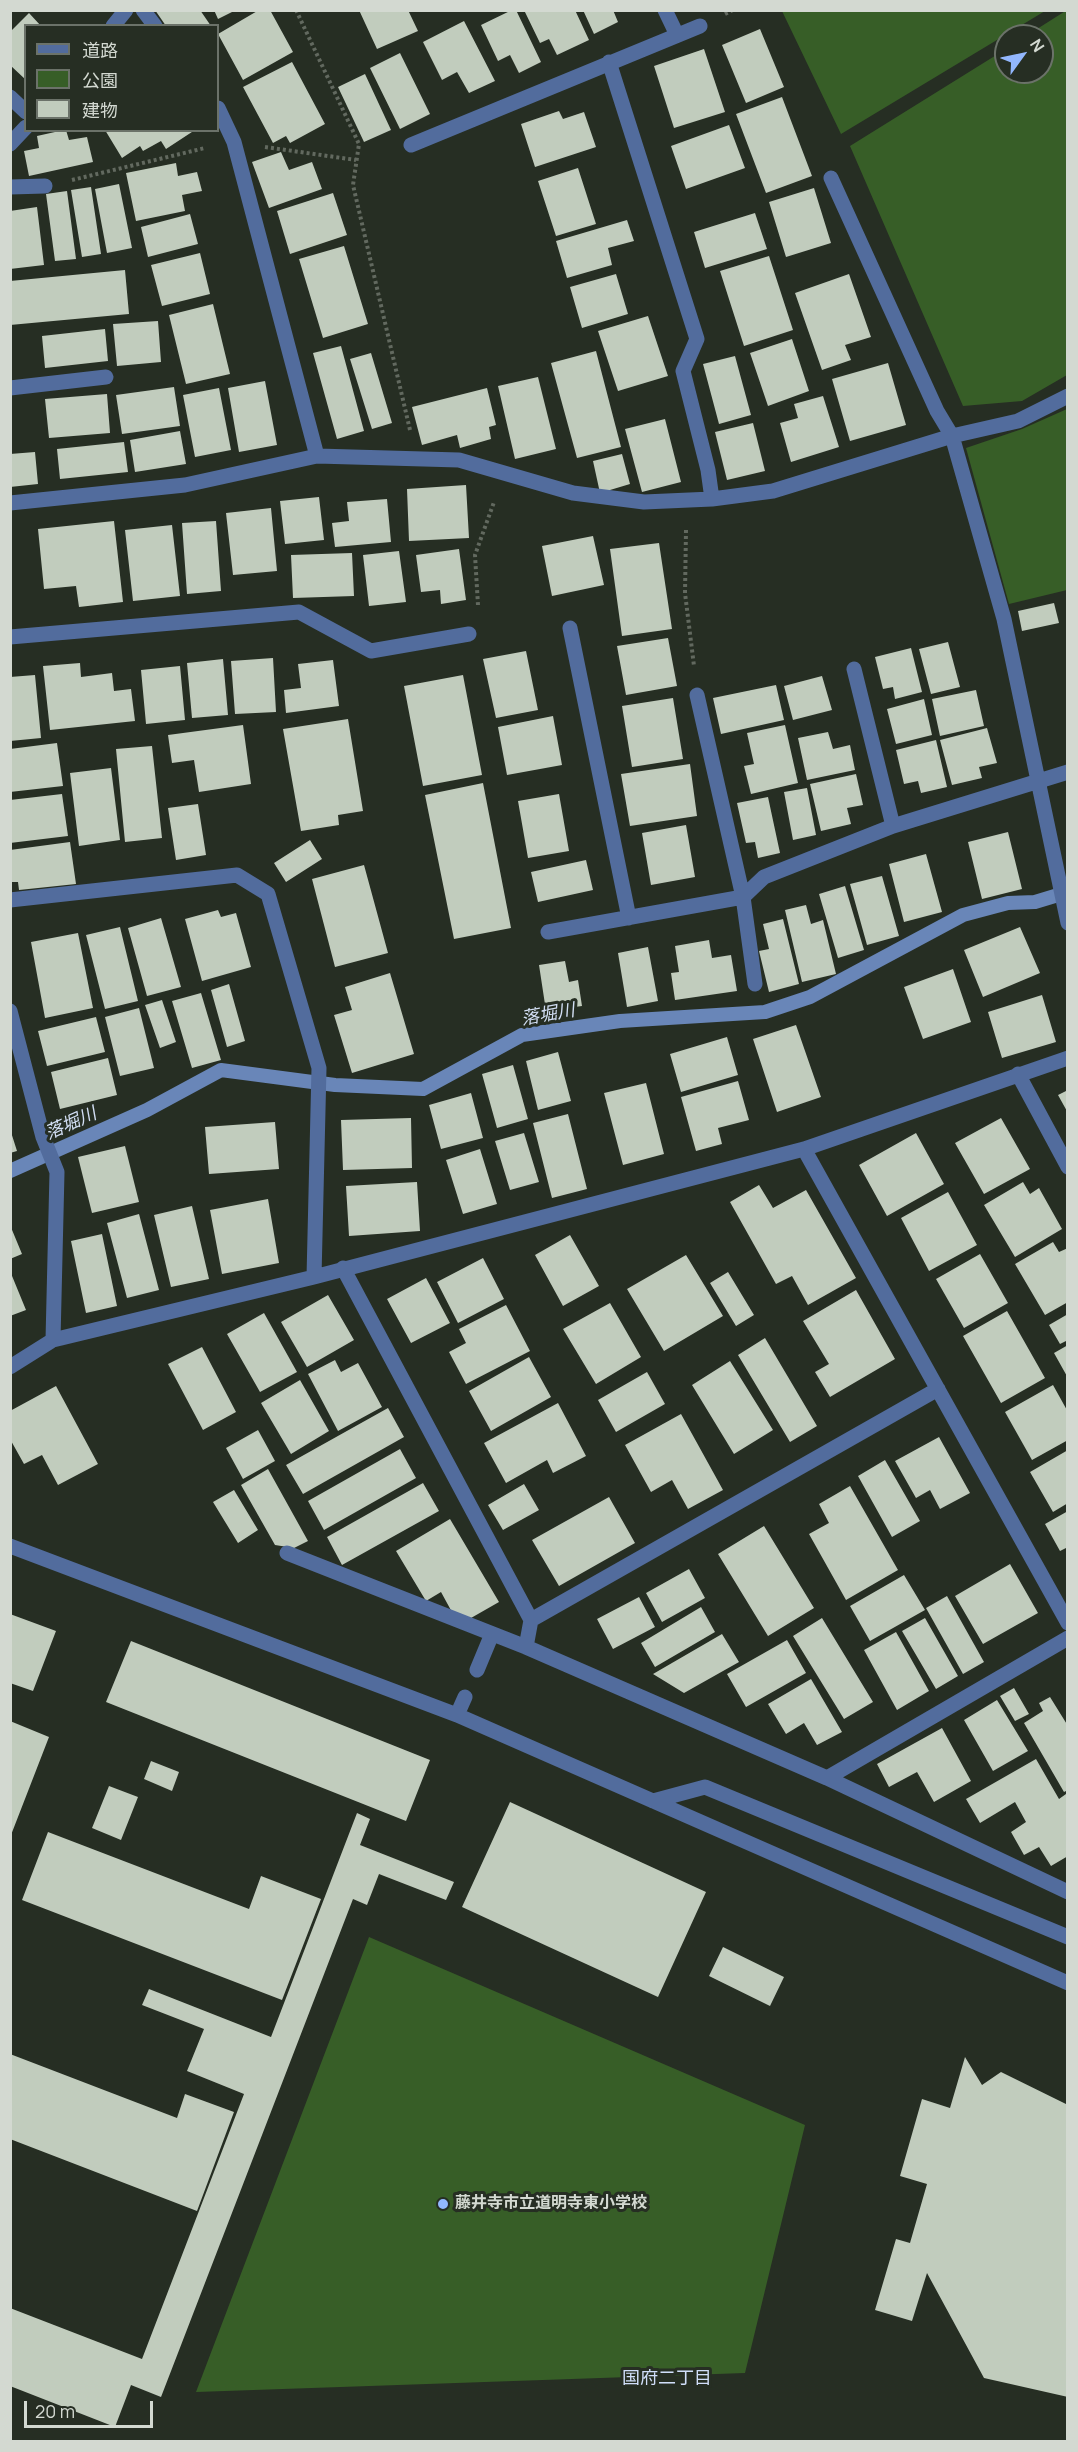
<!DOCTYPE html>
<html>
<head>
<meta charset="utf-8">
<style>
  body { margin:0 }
  #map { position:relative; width:1078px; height:2452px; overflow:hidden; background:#262e23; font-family:Manrope,"Noto Sans JP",sans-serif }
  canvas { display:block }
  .frame { position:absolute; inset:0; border:12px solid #d3d9d1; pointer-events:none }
  .legend { position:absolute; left:24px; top:24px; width:195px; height:108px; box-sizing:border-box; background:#262e23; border:2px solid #6b7269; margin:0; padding:8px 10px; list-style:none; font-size:18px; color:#d3d9d1 }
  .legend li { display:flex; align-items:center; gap:12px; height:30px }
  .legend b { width:30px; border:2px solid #6b7269 }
  .north { position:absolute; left:994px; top:24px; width:60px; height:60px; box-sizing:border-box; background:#262e23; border:2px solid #6b7269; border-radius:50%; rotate:57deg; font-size:16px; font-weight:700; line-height:24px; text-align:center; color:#d3d9d1 }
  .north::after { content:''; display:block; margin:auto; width:21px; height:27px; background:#92b7fd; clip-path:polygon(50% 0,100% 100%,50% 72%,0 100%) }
  .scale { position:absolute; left:24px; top:2401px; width:129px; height:27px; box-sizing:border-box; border:3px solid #d3d9d1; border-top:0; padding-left:8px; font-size:18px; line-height:21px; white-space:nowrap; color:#d3d9d1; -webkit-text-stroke:4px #262e23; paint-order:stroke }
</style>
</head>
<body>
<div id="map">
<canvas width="1078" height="2452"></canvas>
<div class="frame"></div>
<ul class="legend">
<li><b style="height:8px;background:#526c9d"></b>道路</li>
<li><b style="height:16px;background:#375e27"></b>公園</li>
<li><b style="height:16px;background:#c1ccbd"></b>建物</li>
</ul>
<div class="north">N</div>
<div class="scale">20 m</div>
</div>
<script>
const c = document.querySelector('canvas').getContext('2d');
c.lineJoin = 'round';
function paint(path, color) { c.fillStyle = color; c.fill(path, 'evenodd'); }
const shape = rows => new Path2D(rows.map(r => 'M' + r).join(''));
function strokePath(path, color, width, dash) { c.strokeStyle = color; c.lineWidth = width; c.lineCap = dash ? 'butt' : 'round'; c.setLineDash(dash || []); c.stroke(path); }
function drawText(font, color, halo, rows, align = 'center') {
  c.font = font + ' Manrope,"Noto Sans JP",sans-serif'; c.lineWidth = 6; c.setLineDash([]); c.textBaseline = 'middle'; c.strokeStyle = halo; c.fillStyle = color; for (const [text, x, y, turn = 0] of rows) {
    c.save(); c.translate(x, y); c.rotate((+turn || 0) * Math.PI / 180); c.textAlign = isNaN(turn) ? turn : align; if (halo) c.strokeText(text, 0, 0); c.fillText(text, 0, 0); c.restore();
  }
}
const green = shape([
  [1067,10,1067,375,1022,401,963,406,850,146,1006,49,1006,72,1042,72,1042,36,1026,36],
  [782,11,1045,11,841,134],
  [1067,409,1067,590,1009,604,966,448,1022,429],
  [369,1937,805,2125,745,2373,196,2392]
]);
const stream = shape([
  [10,1171,147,1110,221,1070,335,1085,423,1089,522,1035,620,1021,765,1012,810,997,963,915,1008,903,1035,902,1068,892]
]);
const building = shape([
  [155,10,200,10,211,26,166,26],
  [214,10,236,10,218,19],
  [259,10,270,10,293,52,243,80,218,34],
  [359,10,408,10,418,31,377,49],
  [512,10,516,10,541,62,519,73,510,55,498,61,481,25],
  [524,10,575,10,589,40,557,55,549,39,540,43],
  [583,10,613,10,618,22,594,34],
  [29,13,41,26,26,26,26,80,10,65,10,32],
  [464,21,495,81,469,93,457,72,442,80,423,42],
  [760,29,784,87,746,103,722,45],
  [704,49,725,112,674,128,654,66],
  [400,53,430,114,400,129,370,68],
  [292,62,325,124,290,143,286,136,273,143,243,87],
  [365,74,391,130,364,142,338,87],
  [782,97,812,176,766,193,736,114],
  [559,111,563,119,584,112,596,147,535,167,521,124],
  [729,125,745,168,686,189,671,146],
  [64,130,66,130,69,140,87,137,93,162,29,176,24,151,39,148,37,136],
  [105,130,195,130,166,149,161,141,143,151,140,146,122,158],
  [281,152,289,170,312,162,322,189,269,208,252,162],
  [176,163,178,176,197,172,202,191,182,195,185,211,136,221,126,173],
  [578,168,596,224,556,236,538,181],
  [119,184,132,248,107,253,95,189],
  [91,187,101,254,82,257,71,190],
  [814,188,831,243,786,257,769,202],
  [67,191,76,259,55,261,46,194],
  [333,193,347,235,290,254,277,211],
  [37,207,44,265,10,269,10,211],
  [755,213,767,249,705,268,694,232],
  [190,214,198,244,148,257,141,227],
  [627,220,634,241,608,248,612,265,567,278,556,241],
  [344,246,368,324,323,338,299,259],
  [200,253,210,294,162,306,151,265],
  [769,256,793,330,744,346,720,271],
  [125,270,129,314,10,325,10,281],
  [616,274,628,314,582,328,570,287],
  [849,274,871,337,845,345,851,360,822,370,795,293],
  [213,304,230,374,186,384,169,315],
  [648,316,668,376,618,391,598,331],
  [158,321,161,362,117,366,113,324],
  [105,329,108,361,45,368,42,336],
  [792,339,809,391,768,406,750,353],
  [341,346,364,431,337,439,313,353],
  [596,351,621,447,577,458,551,363],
  [371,353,392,423,372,429,350,359],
  [735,356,751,415,719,424,703,364],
  [888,363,906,425,850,441,832,379],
  [538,377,556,449,515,459,498,386],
  [265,381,277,445,239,452,228,388],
  [174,387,180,426,122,434,116,395],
  [219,388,231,450,195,457,183,395],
  [487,388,496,425,489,427,491,439,460,448,457,435,422,445,412,407],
  [107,394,110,433,49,438,45,399],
  [823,396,839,447,791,462,780,423,798,418,794,404],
  [665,419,681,482,642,492,625,429],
  [753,423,765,471,727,480,715,432],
  [180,431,186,464,135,472,130,440],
  [124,442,128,472,60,479,57,449],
  [35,452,38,484,10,487,10,454],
  [622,454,630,484,600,493,593,461],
  [466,485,469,538,409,541,407,489],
  [319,497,324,540,285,544,280,501],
  [387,499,391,542,335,547,332,523,349,521,347,502],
  [271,508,277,571,233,575,226,513],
  [114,521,123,602,79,607,76,586,44,589,38,529],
  [216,521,221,591,187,594,182,523],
  [172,525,180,596,133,601,125,530],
  [593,536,604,585,552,596,542,546],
  [659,543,672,629,622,636,610,549],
  [459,549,466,600,441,604,440,590,421,592,416,555],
  [399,551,406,602,369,606,363,555],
  [352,553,354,596,293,598,291,555],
  [1054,603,1059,623,1022,631,1018,611],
  [668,638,677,686,626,695,617,646],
  [948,642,960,687,931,694,919,649],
  [911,648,922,692,895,699,893,687,883,689,875,657],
  [526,651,538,710,496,718,483,659],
  [273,658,276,712,235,714,231,661],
  [223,659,228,715,192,718,187,663],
  [333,660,339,706,286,713,284,690,301,688,298,664],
  [80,663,81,677,112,673,114,691,131,689,135,721,50,730,43,666],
  [180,666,185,720,146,724,141,670],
  [35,675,41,738,10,741,10,677],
  [463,675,482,775,423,786,404,686],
  [822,676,832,710,793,720,784,686],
  [776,685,784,720,721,734,713,698],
  [976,690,984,726,940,736,932,699],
  [673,698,683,759,632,767,622,706],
  [924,699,932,735,896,744,887,709],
  [553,716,562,765,507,775,498,727],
  [348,719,363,811,338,815,339,825,301,831,283,729],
  [243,725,251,784,199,792,194,760,172,763,168,735],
  [785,725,798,783,751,794,744,766,754,764,747,733],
  [987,728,997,763,979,767,982,778,952,785,940,740],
  [828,732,833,749,850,745,855,770,807,780,798,738],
  [936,740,947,787,921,793,918,781,904,784,896,750],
  [57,743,63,786,10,792,10,749],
  [152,746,162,838,125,842,116,749],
  [690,764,697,816,630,826,621,774],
  [111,768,120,840,79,846,70,773],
  [856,774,863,805,847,808,851,824,821,831,810,784],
  [483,783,511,928,454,939,425,795],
  [807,788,816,835,793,840,784,792],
  [62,794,68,836,10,843,10,800],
  [559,794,569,851,528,858,518,801],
  [768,797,780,853,758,858,755,842,746,843,737,803],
  [198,804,206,855,176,860,168,808],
  [686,825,695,877,651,885,642,833],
  [1008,832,1022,889,982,899,968,842],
  [310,840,322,859,286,882,274,863],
  [70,842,76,884,19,890,18,882,10,882,10,850],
  [926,854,942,912,904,922,889,864],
  [586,860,593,890,538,902,531,872],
  [364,865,388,953,335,967,312,879],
  [882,876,899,936,867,945,850,884],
  [845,886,864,950,838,958,819,894],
  [806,905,811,924,823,920,836,974,802,982,785,910],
  [218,910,221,917,236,913,251,967,202,981,185,919],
  [161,918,181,987,147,996,128,928],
  [783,919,799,984,769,992,759,951,769,949,763,924],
  [120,927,138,1001,105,1009,86,935],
  [1020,927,1040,973,983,997,964,950],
  [78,933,93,1008,45,1018,31,942],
  [709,940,712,958,731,955,737,991,675,1000,671,973,679,972,675,946],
  [648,947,658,1001,627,1007,618,953],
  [565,961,569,982,578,980,582,1006,546,1011,539,965],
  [953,969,971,1022,923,1039,904,987],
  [390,973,414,1054,352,1073,334,1015,352,1010,345,987],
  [229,984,245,1041,227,1047,211,990],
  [201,993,221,1060,192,1068,172,1001],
  [1042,995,1056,1042,1002,1058,988,1012],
  [162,1000,176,1042,160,1048,145,1005],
  [139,1008,154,1068,120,1076,105,1017],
  [96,1017,105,1052,47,1066,38,1031],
  [796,1025,821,1097,777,1112,753,1039],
  [727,1037,738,1075,681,1092,670,1054],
  [558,1052,571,1101,538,1110,526,1061],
  [108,1058,117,1095,60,1109,51,1072],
  [513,1065,528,1119,497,1128,482,1074],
  [738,1081,749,1120,718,1128,722,1144,696,1151,681,1097],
  [646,1083,664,1154,623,1165,604,1093],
  [1068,1090,1068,1113,1058,1095],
  [471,1093,483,1138,441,1149,429,1105],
  [568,1114,587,1189,552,1198,533,1123],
  [411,1118,412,1168,343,1170,341,1120],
  [1001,1118,1030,1169,984,1194,955,1143],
  [275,1122,279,1169,209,1174,205,1127],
  [10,1129,17,1151,10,1153],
  [524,1133,539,1182,510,1190,495,1141],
  [916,1133,944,1184,887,1216,859,1165],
  [125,1146,139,1202,92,1213,78,1157],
  [480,1149,497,1204,463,1214,446,1160],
  [417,1182,420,1231,349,1236,346,1186],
  [1023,1182,1030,1194,1039,1188,1062,1229,1015,1257,984,1205],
  [759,1185,773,1208,806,1190,856,1278,808,1305,792,1276,776,1284,730,1202],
  [948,1192,977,1245,929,1271,901,1218],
  [268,1199,279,1263,222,1274,210,1210],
  [192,1206,209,1279,171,1287,154,1215],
  [139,1214,159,1290,127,1298,107,1223],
  [10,1225,22,1254,10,1259],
  [102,1234,117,1306,86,1313,71,1241],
  [570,1235,599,1286,563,1306,535,1255],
  [1053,1242,1059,1252,1068,1248,1068,1302,1045,1315,1015,1264],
  [980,1254,1008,1303,964,1328,936,1279],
  [686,1255,723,1316,664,1351,627,1289],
  [483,1258,504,1299,458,1323,437,1282],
  [10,1271,26,1310,10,1316],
  [728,1272,754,1315,736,1326,710,1283],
  [426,1278,450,1323,411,1343,387,1299],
  [856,1290,895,1359,830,1397,815,1372,829,1364,803,1321],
  [328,1295,354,1340,307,1367,281,1322],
  [610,1303,641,1357,596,1384,563,1329],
  [506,1305,530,1351,466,1384,449,1352,466,1343,459,1329],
  [1007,1311,1045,1378,1001,1403,963,1336],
  [264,1313,297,1372,260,1392,227,1334],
  [1068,1314,1068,1340,1060,1344,1049,1325],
  [765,1338,817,1426,790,1442,738,1355],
  [1068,1345,1068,1378,1054,1353],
  [202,1347,236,1412,203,1430,168,1364],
  [529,1357,551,1397,491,1431,469,1391],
  [335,1360,341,1372,358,1363,382,1407,338,1431,308,1374],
  [730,1361,773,1430,734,1454,692,1385],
  [647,1372,665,1404,616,1432,598,1400],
  [300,1380,329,1431,291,1454,261,1403],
  [1053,1385,1068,1412,1068,1440,1032,1460,1005,1412],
  [56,1386,98,1464,58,1485,42,1455,24,1464,10,1439,10,1411],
  [558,1403,586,1456,553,1473,547,1460,506,1483,484,1443],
  [388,1408,404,1437,303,1494,286,1465],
  [681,1414,723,1490,688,1509,672,1480,651,1492,625,1445],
  [258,1430,275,1461,243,1479,226,1448],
  [939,1437,970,1493,940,1509,930,1490,916,1498,895,1461],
  [400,1449,416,1478,324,1530,308,1501],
  [1068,1450,1068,1503,1053,1512,1030,1472],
  [885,1460,920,1521,892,1537,858,1476],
  [268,1469,308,1541,294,1548,275,1545,241,1485],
  [423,1483,439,1511,342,1565,327,1537],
  [524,1484,539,1510,503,1530,488,1505],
  [850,1486,898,1570,846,1600,809,1534,829,1523,819,1504],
  [234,1490,258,1530,238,1543,213,1502],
  [609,1497,635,1543,559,1586,532,1540],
  [1068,1511,1068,1547,1060,1551,1045,1524],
  [450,1519,499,1602,471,1618,453,1614,441,1592,426,1601,396,1551],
  [764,1526,814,1608,768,1636,718,1554],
  [1010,1564,1038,1613,983,1644,955,1596],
  [689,1569,705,1598,662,1622,646,1593],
  [904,1575,925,1610,870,1641,850,1606],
  [947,1596,984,1662,963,1674,926,1608],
  [639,1597,655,1627,613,1649,597,1619],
  [701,1607,715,1632,655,1667,641,1643],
  [10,1614,56,1631,33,1691,10,1683],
  [822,1618,873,1702,844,1719,793,1636],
  [925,1618,958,1676,936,1689,902,1631],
  [896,1632,929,1691,897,1710,864,1650],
  [722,1634,739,1662,684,1693,653,1674],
  [787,1640,806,1673,746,1707,727,1674],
  [131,1641,430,1760,406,1821,106,1702],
  [811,1679,842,1732,817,1745,804,1723,786,1734,768,1704],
  [1014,1688,1029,1714,1015,1721,1000,1696],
  [1050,1697,1068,1726,1068,1790,1064,1792,1024,1723,1043,1711,1039,1703],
  [997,1700,1028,1751,993,1771,964,1720],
  [10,1721,49,1737,11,1835,10,1835],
  [942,1728,971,1781,934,1802,917,1772,889,1787,877,1764],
  [1036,1759,1059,1799,1066,1794,1068,1796,1068,1856,1051,1866,1039,1847,1024,1855,1011,1832,1026,1822,1015,1802,980,1823,966,1799],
  [151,1761,179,1772,172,1791,144,1779],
  [109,1786,138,1797,121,1840,92,1828],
  [510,1802,706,1892,658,1997,462,1907],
  [357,1813,370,1819,360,1845,454,1882,446,1900,379,1874,367,1905,353,1899,161,2397,131,2385,115,2427,10,2386,10,2308,142,2359,244,2094,187,2071,204,2029,142,2005,149,1989,271,2037],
  [48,1832,249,1909,261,1876,321,1899,282,2000,22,1900],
  [723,1947,784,1977,770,2006,709,1976],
  [10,2054,177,2118,185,2094,234,2112,197,2211,10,2139],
  [965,2057,982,2085,1001,2072,1068,2105,1068,2397,984,2378,927,2273,912,2321,875,2310,896,2239,910,2243,927,2184,900,2176,922,2099,950,2108]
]);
const path = shape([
  [296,10,359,144,353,185,410,430],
  [725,14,733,10],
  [265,147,356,160],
  [72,180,205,148],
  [686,530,685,593,694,666],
  [478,605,475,555,494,502]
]);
const minor = shape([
  [143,10,155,26],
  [665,10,677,35],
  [113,26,126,10],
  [609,62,697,339,683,371,708,470,712,499],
  [10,97,26,112],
  [218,108,234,142,317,456],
  [10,144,26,127],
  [411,145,700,26],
  [831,178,937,411,952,436,1004,619,1068,923],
  [10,187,45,186],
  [10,388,106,377],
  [10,503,185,485,317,456,459,460,573,493,644,502,712,499,773,491,952,436,1018,421,1068,396],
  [570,628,629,918],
  [10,637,299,612,371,651,469,634],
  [854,669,893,826],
  [697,695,743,897,755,984],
  [10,900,237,875,268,894,319,1068,314,1277],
  [548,932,743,897,764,877,893,826,1068,772],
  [10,1011,43,1137,57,1172,53,1340],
  [1018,1074,1068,1167],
  [804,1149,1068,1623],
  [343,1268,531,1620,526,1647],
  [10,1367,53,1340,314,1277,804,1149,1068,1058],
  [10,1546,457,1715,1068,1983],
  [287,1553,526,1647,827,1778,1068,1892],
  [531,1620,938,1389],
  [477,1670,492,1634],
  [457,1715,465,1697],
  [827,1778,1068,1638],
  [653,1801,705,1787,1068,1937]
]);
const markers = [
  [443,2204,6,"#92b7fd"]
];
const poiNames = [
  ["藤井寺市立道明寺東小学校",455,2204]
];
const waterNames = [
  ["落堀川",548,1015,-10],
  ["落堀川",71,1124,-24]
];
const neighbourhoodNames = [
  ["国府二丁目",667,2379]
];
paint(green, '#375e27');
strokePath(stream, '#6986b8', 14);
paint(building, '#c1ccbd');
strokePath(path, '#62695f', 4, [3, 3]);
strokePath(minor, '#526c9d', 15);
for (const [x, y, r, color] of markers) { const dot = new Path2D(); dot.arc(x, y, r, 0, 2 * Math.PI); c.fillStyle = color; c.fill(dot); strokePath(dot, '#262e23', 2); }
drawText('bold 16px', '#d3d9d1', '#262e23', poiNames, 'left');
drawText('italic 18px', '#d2def3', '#262e23', waterNames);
drawText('18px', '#d0def9', '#262e23', neighbourhoodNames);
</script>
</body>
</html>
